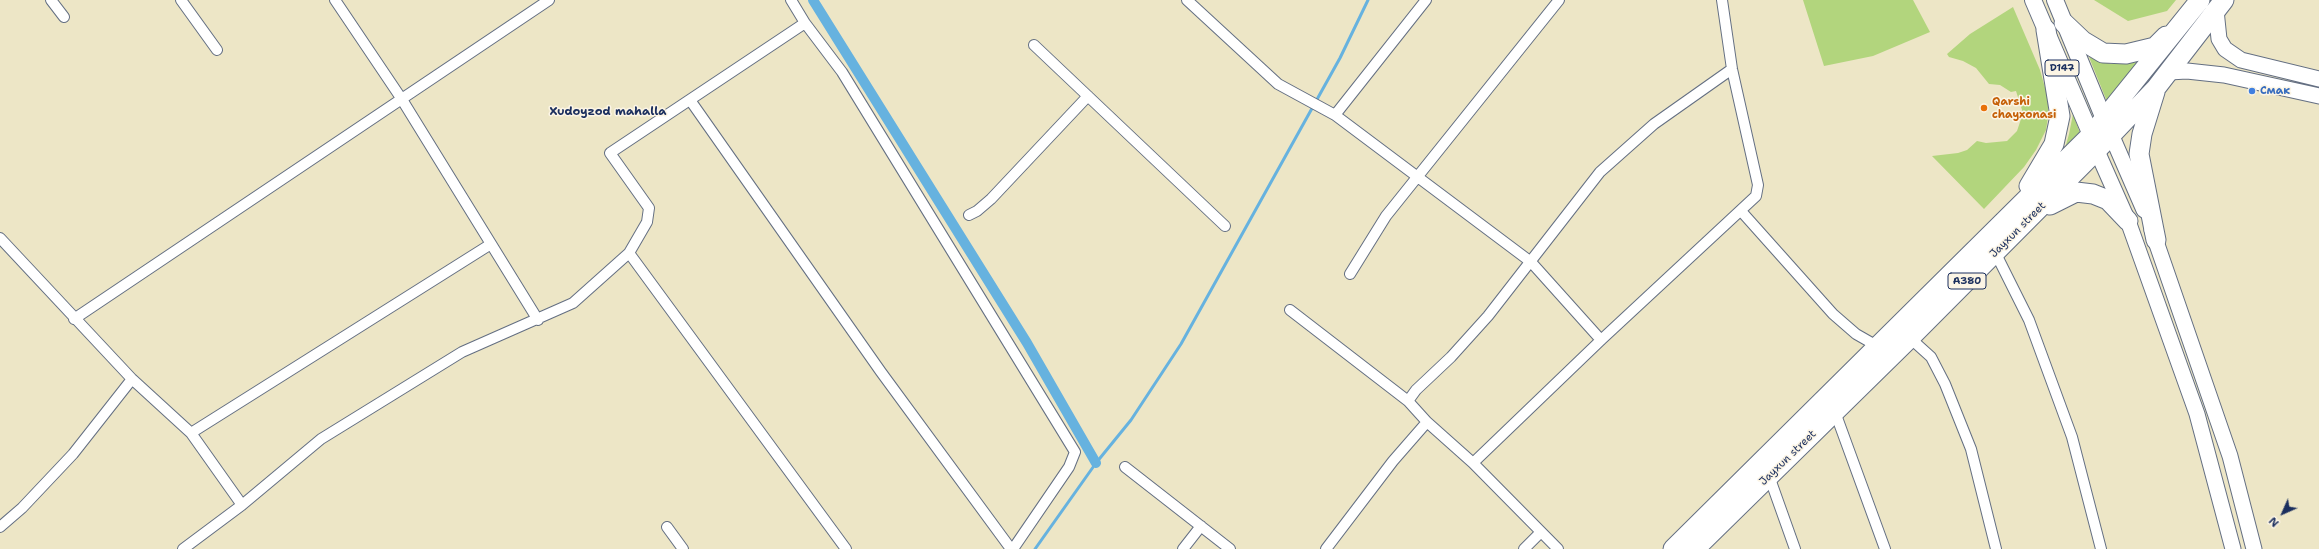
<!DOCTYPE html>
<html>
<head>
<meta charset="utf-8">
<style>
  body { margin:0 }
  #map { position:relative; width:2319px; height:549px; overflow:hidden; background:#ede6c6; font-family:"Shantell Sans",sans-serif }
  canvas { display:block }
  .north { position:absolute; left:2263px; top:493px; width:40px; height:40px; -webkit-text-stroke:3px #fcf5e5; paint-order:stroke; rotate:225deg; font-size:11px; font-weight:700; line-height:16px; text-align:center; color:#1b2f5e }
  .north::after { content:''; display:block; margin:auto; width:14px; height:18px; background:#1b2f5e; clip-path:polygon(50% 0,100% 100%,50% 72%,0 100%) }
</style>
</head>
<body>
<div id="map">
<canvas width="2319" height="549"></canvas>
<div class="north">N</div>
</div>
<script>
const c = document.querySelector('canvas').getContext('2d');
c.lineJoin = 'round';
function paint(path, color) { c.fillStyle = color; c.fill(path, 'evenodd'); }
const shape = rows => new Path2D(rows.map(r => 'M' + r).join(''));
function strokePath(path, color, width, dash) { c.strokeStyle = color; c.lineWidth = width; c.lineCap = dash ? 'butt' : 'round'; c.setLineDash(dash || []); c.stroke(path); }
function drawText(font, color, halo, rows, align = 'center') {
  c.font = font + ' "Shantell Sans",sans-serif'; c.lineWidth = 3; c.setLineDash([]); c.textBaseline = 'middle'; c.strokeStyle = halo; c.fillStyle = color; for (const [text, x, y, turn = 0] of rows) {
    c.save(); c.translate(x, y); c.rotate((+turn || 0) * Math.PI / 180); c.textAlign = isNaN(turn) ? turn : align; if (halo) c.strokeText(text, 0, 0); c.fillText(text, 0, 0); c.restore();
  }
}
const green = shape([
  [1803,0,1913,0,1930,32,1873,56,1824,66],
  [2094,0,2176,0,2167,11,2128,21],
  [2013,7,2040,70,2048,98,2048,117,2046,130,2036,150,2024,167,1984,209,1932,156,1958,153,1967,150,1977,141,1986,143,2007,141,2017,131,2023,113,2016,91,2011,92,2000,85,1989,84,1976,68,1963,61,1949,57,1947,54,1970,34],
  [2089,57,2111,64,2132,63,2146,59,2108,104],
  [2073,114,2081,136,2064,152,2069,134]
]);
const stream = shape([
  [1035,549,1096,463,1131,420,1181,344,1340,58,1368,0]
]);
const canal = shape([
  [813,0,1027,343,1096,463]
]);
const street = shape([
  [51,0,64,17],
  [181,0,217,50],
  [335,0,401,98,538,320],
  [791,0,805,23,842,72,1075,452,1069,467,1013,549],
  [1187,0,1278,84,1335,115,1531,262,1601,340],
  [1034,45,1225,226],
  [690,100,881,372,1011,549],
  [1335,115,1426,0],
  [1741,211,1833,314,1856,334,1877,346],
  [969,215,977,211,991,199,1088,96],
  [0,238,132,379,191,433,242,505],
  [1995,252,2029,320,2072,437,2101,549],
  [629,253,846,549],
  [1350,274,1386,216,1559,0],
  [1290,310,1408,401,1427,422,1473,463,1558,549],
  [74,319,549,0],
  [1910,338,1931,357,1945,384,1971,449,1996,549],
  [1408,401,1416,390,1451,357,1488,316,1600,172,1654,124,1732,69],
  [1835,412,1885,549],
  [191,433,491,244],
  [1473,463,1601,340,1756,196,1758,185,1732,69,1722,0],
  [1125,467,1230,549],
  [1769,476,1795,549],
  [0,527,22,508,73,454,132,379],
  [667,527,683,549],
  [183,549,242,505,321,439,462,352,573,303,629,253,647,222,649,208,610,153,805,23],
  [1183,549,1201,526],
  [1326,549,1393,461,1427,422],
  [1524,549,1541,532]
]);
const secondary = shape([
  [2216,10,2219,39,2225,49,2241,60,2319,79],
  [2169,72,2187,71,2224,75,2319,96],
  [2107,125,2144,210],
  [2093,142,2128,221,2197,414,2233,549],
  [2152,230,2230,456,2254,549]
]);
const primary = shape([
  [2033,0,2091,135],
  [2055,0,2104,119]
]);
const highway = shape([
  [2064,23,2083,41,2103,53,2126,54,2155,47,2166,36],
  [2155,92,2142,134,2139,154,2156,240],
  [2029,186,2054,144,2060,116,2046,30],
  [2050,205,2076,192,2093,194,2108,200,2128,221],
  [1673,549,2091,135,2200,0],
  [1695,549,1910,338,2096,151,2156,88,2224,0]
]);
const markers = [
  [2252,91,4,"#3f7fe0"],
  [1984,108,4,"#e8710a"]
];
const shields = [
  [2062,68,34],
  [1967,281,38]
];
const shieldNames = [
  ["D147",2062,68],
  ["A380",1967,281]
];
const shopNames = [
  ["Смак",2260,91]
];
const foodNames = [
  ["Qarshi",1992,102],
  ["chayxonasi",1992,115]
];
const streetNames = [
  ["Jayxun street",2018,230,-45],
  ["Jayxun street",1788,458,-44]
];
const neighbourhoodNames = [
  ["Xudoyzod mahalla",608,112]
];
paint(green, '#b2d57d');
strokePath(stream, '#66b2df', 3);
strokePath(canal, '#66b2df', 10);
strokePath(street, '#646f82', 12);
strokePath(secondary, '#646f82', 17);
strokePath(primary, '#646f82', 18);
strokePath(highway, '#646f82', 21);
strokePath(street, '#fff', 10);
strokePath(secondary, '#fff', 15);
strokePath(primary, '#fff', 16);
strokePath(highway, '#fff', 19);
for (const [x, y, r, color] of markers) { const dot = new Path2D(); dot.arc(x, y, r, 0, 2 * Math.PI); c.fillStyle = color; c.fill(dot); strokePath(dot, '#fcf5e5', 1.5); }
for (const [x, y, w] of shields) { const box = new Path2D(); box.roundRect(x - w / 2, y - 8, w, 16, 3); c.fillStyle = '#fcf5e5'; c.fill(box); strokePath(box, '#1b2f5e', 1); }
drawText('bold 10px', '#1b2f5e', null, shieldNames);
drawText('bold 11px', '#366cbe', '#fcf5e5', shopNames, 'left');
drawText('bold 11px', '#c56008', '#fcf5e5', foodNames, 'left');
drawText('11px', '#1b2f5e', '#fcf5e5', streetNames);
drawText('bold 12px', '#1b2f5e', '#fcf5e5', neighbourhoodNames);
</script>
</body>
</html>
